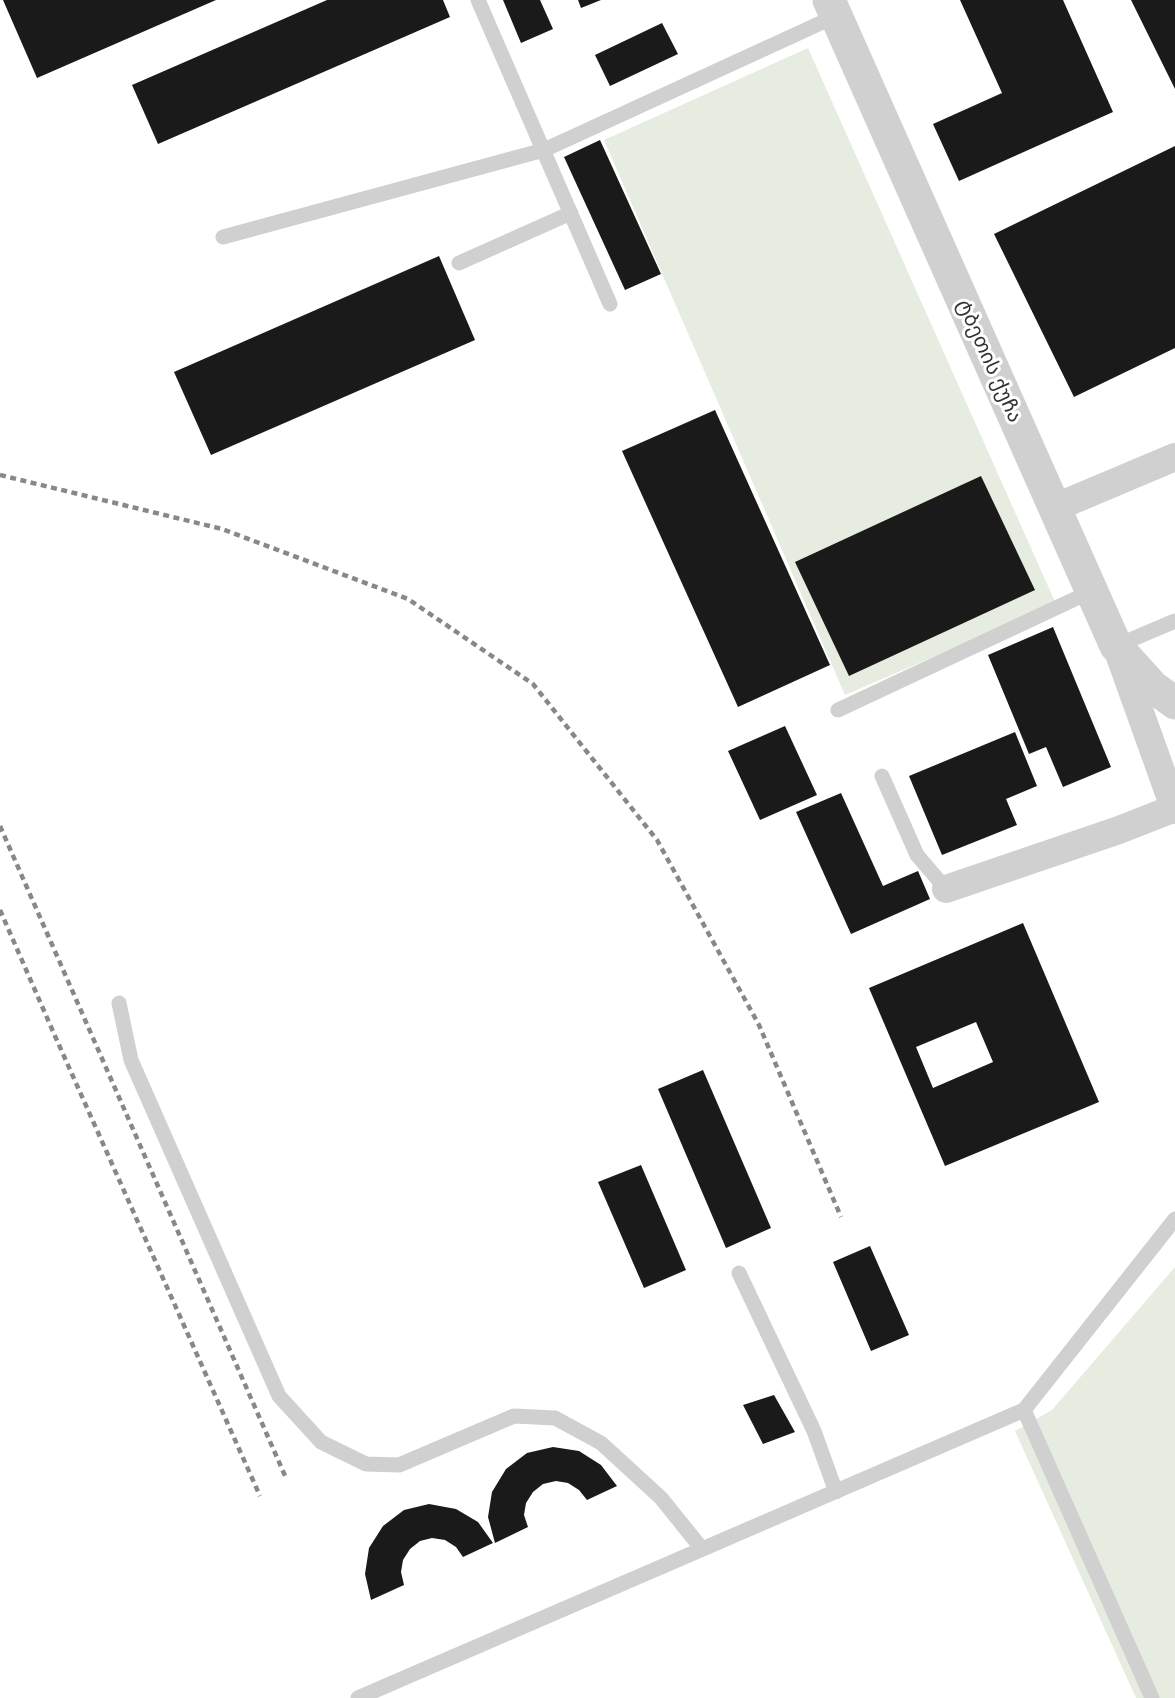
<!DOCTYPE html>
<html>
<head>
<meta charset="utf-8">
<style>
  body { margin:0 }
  canvas { display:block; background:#fff }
</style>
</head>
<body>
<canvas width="1175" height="1698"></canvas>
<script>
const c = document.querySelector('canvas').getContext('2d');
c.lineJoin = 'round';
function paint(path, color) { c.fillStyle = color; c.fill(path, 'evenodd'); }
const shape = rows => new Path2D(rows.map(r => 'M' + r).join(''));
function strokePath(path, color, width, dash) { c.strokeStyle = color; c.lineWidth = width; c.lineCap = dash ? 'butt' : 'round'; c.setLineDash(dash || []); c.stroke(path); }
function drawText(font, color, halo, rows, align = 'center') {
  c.font = font + ' Montserrat,"Noto Sans Georgian",sans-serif'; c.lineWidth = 6; c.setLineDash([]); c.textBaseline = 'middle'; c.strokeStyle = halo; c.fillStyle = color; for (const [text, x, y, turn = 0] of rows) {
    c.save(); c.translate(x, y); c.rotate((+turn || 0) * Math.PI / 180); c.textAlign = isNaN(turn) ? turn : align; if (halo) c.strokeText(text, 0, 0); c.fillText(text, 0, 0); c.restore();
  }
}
const green = shape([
  [808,48,1056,604,845,695,604,140],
  [1175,1267,1175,1698,1136,1698,1015,1431,1052,1410]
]);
const building = shape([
  [3,0,216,0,37,78],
  [327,0,443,0,450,17,158,144,132,85],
  [503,0,540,0,553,29,521,43],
  [578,0,601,0,581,8],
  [960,0,1063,0,1113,112,959,181,933,124,1002,93],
  [1131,0,1175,0,1175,89],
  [662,23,678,54,610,86,595,55],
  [600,140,661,274,625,290,564,157],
  [1175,146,1175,348,1074,397,994,234],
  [439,256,475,340,211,455,174,372],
  [715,410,830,665,738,707,622,451],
  [981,476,1035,590,849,676,795,562],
  [1053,627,1111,767,1063,787,1046,747,1029,754,988,655],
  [785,726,817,795,760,820,728,751],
  [1015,732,1037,786,1006,799,1017,825,942,855,909,776],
  [841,793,883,886,918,871,930,899,851,934,796,812],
  [1023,923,1099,1102,945,1166,869,988],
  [976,1022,993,1062,933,1088,916,1047],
  [703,1070,771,1228,726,1248,658,1089],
  [641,1165,686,1270,644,1288,598,1182],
  [870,1246,909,1335,871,1351,833,1262],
  [774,1395,795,1432,763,1444,743,1405],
  [553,1447,579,1451,601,1465,617,1486,587,1500,579,1490,568,1483,556,1481,543,1484,533,1492,526,1503,524,1515,528,1527,495,1543,488,1517,492,1492,506,1469,527,1453],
  [429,1504,456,1509,478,1522,493,1543,463,1557,456,1547,445,1540,432,1538,420,1541,410,1549,403,1560,401,1572,404,1585,371,1600,365,1574,369,1548,383,1526,404,1510]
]);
const service = shape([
  [478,0,610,304],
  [223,237,544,150,836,16],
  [459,263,571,213],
  [1116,646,1175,621],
  [838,710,1092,591],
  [882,776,917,855,946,889],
  [119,1003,131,1060,279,1396,321,1442,366,1464,399,1465,514,1416,555,1418,601,1443,661,1498,702,1549],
  [739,1273,814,1431,836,1492],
  [1024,1410,1152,1698],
  [358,1698,1024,1410,1175,1219]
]);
const minor = shape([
  [1054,508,1175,457],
  [1118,651,1175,810],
  [946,889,1119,830,1175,808]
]);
const tertiary = shape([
  [829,0,1116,646,1153,687,1175,703]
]);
const rail = shape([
  [0,475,222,529,408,599,533,684,657,840,759,1025,841,1217],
  [0,826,286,1478],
  [0,910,55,1036,260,1496]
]);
const streetNames = [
  ["ტბეთის ქუჩა",989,361,66]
];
paint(green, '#e6ecdf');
paint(building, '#1a1a1a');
strokePath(service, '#d0d0d0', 15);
strokePath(minor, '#d0d0d0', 28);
strokePath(tertiary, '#d0d0d0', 33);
strokePath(rail, '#888', 4.5, [6, 4.5]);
drawText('20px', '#333', '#fff', streetNames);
</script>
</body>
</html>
